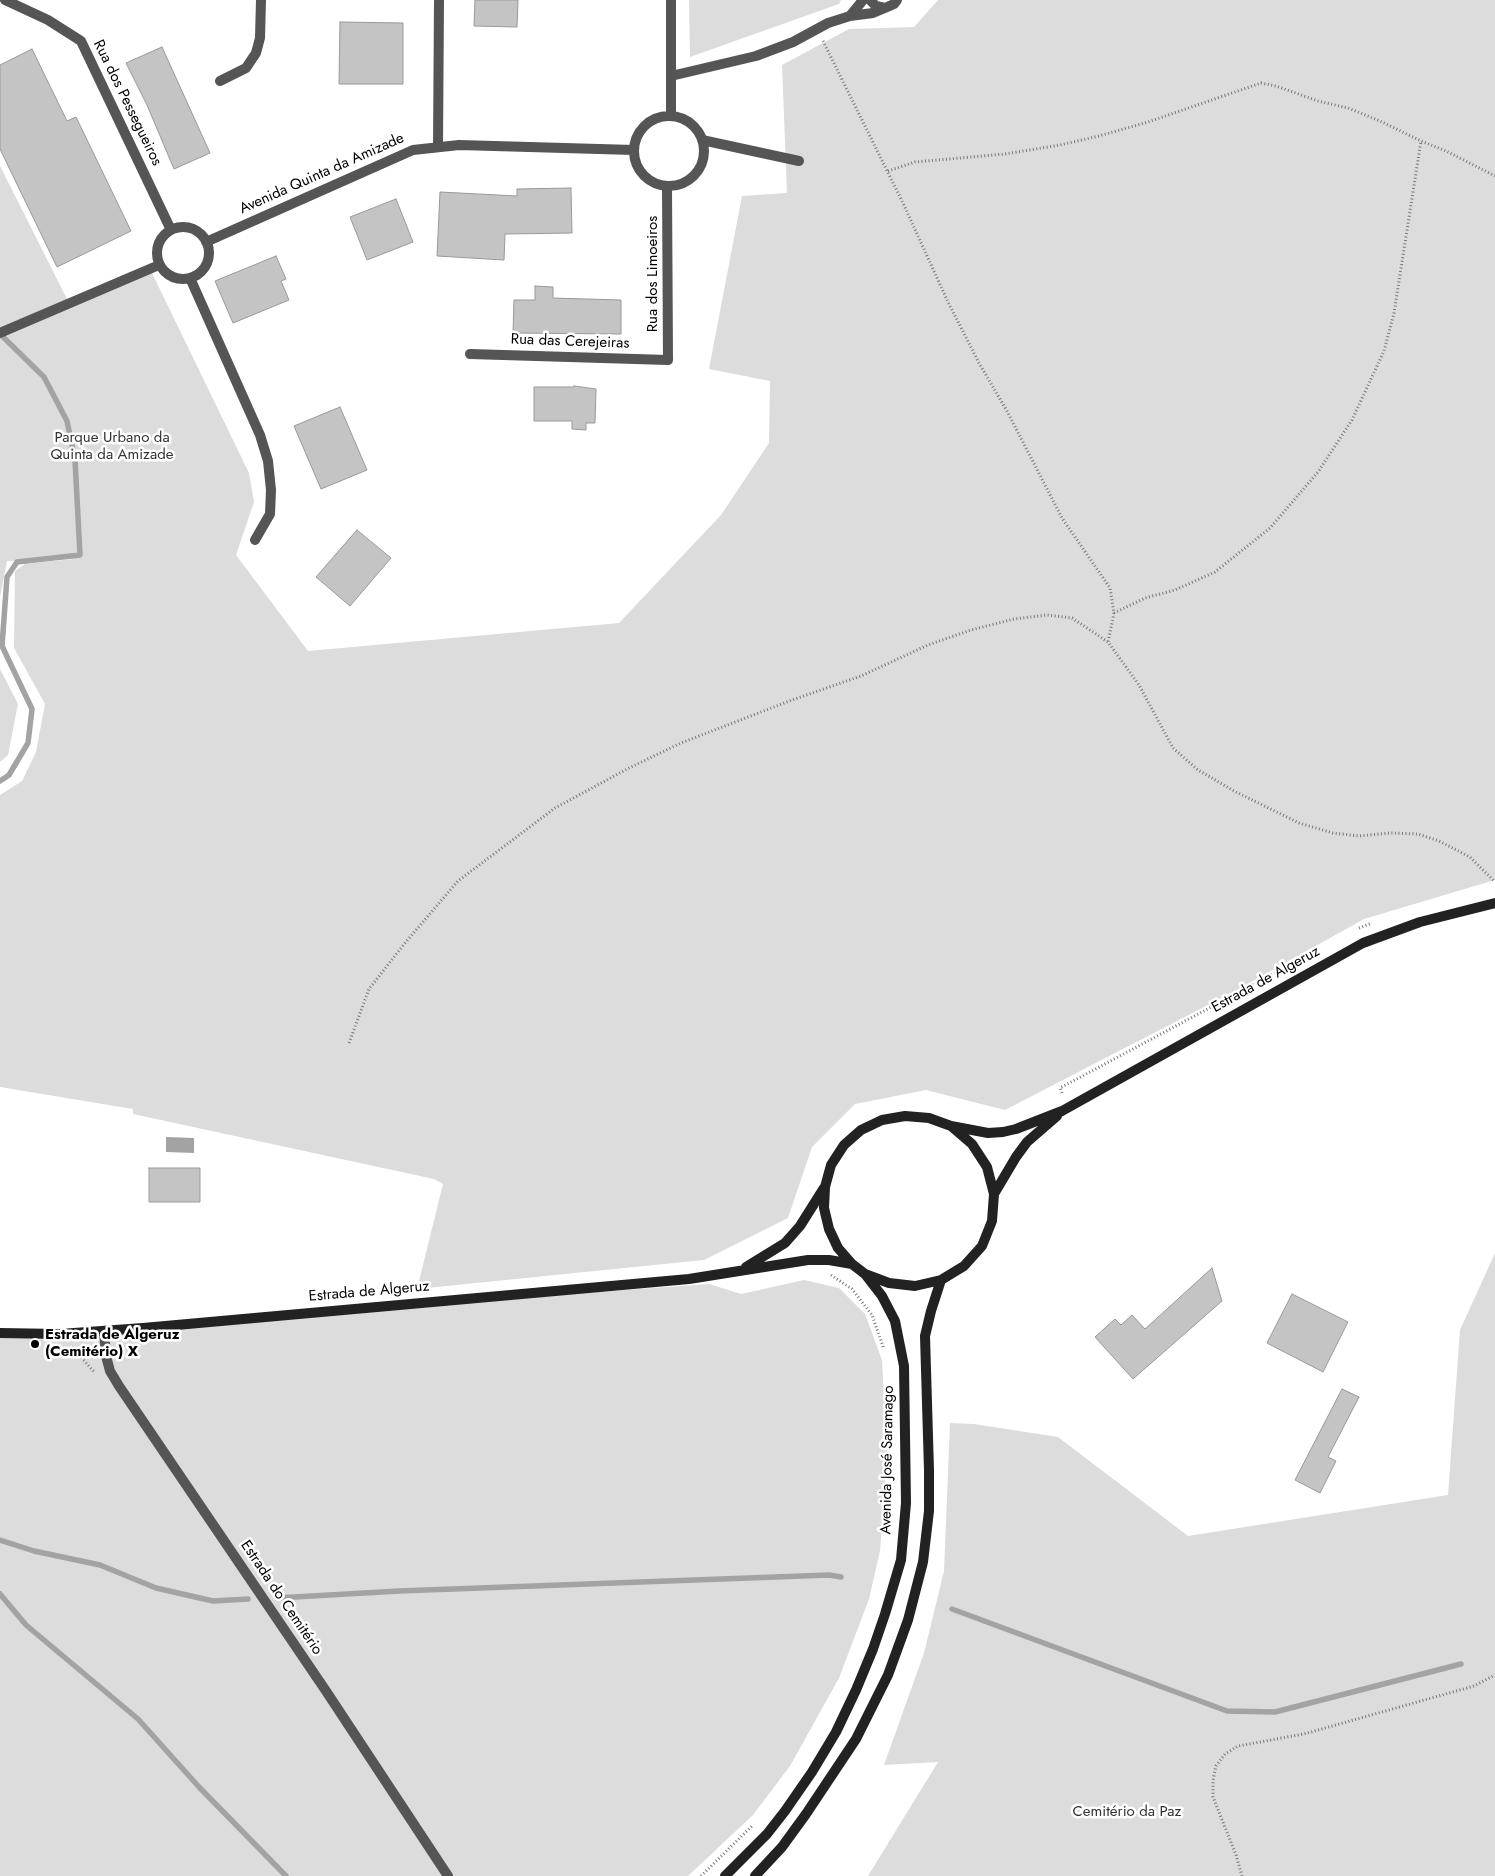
<!DOCTYPE html>
<html>
<head>
<meta charset="utf-8">
<style>
  body { margin:0 }
  canvas { display:block; background:#fff }
</style>
</head>
<body>
<canvas width="1495" height="1876"></canvas>
<script>
const c = document.querySelector('canvas').getContext('2d');
c.lineJoin = 'round';
function paint(path, color) { c.fillStyle = color; c.fill(path, 'evenodd'); }
const shape = rows => new Path2D(rows.map(r => 'M' + r).join(''));
function strokePath(path, color, width, dash) { c.strokeStyle = color; c.lineWidth = width; c.lineCap = dash ? 'butt' : 'round'; c.setLineDash(dash || []); c.stroke(path); }
function drawText(font, color, halo, rows, align = 'center') {
  c.font = font + ' Jost,sans-serif'; c.lineWidth = 5; c.setLineDash([]); c.textBaseline = 'middle'; c.strokeStyle = halo; c.fillStyle = color; for (const [text, x, y, turn = 0] of rows) {
    c.save(); c.translate(x, y); c.rotate((+turn || 0) * Math.PI / 180); c.textAlign = isNaN(turn) ? turn : align; if (halo) c.strokeText(text, 0, 0); c.fillText(text, 0, 0); c.restore();
  }
}
const green = shape([
  [689,0,841,0,839,4,690,57],
  [938,0,1495,0,1495,880,1364,919,1235,991,1005,1110,926,1090,855,1104,812,1147,788,1218,704,1260,417,1289,443,1184,434,1179,133,1114,133,1109,0,1087,0,795,22,781,36,752,45,704,14,648,15,571,25,564,73,559,7,561,0,597,0,166,69,303,150,269,249,473,254,502,236,555,308,651,619,623,721,515,769,443,770,381,709,369,742,196,787,193,782,65,849,29,914,27],
  [0,669,18,704,8,755,0,762],
  [1495,1253,1495,1876,868,1876,938,1762,884,1765,924,1653,944,1571,950,1423,974,1424,1058,1437,1188,1536,1448,1495,1460,1330],
  [804,1280,839,1288,865,1314,882,1360,887,1457,880,1551,869,1599,839,1678,790,1766,753,1815,688,1876,0,1876,0,1335,709,1284,741,1294]
]);
const water = shape([
  [166,1137,194,1138,194,1153,166,1152]
]);
const stream = shape([
  [0,334,44,377,67,421,75,460,80,555,17,562,7,577,2,646,32,709,28,743,9,775,0,781],
  [0,1540,34,1551,100,1565,156,1588,213,1601,248,1599],
  [0,1594,26,1625,138,1719,199,1787,286,1876],
  [277,1598,399,1591,829,1575,841,1577],
  [952,1609,1227,1711,1275,1712,1461,1664]
]);
const building = shape([
  [475,0,518,0,517,27,474,26,475,0],
  [340,22,403,23,403,84,339,84,340,22],
  [162,47,210,153,174,169,147,105,126,63,162,47],
  [32,49,67,121,76,117,131,231,57,267,0,149,0,65,32,49],
  [571,188,572,233,505,234,504,260,437,256,440,192,517,196,517,189,571,188],
  [396,199,413,242,367,260,350,217,396,199],
  [276,256,286,279,281,281,289,300,233,323,215,281,276,256],
  [535,286,553,287,553,298,621,300,621,334,513,333,514,300,535,300,535,286],
  [574,386,596,389,595,423,586,423,586,430,572,429,572,421,534,421,534,387,574,387,574,386],
  [340,407,367,470,321,489,294,426,340,407],
  [357,530,391,558,350,606,316,577,357,530],
  [149,1168,200,1168,200,1202,149,1202,149,1168],
  [1212,1268,1222,1301,1133,1379,1095,1337,1115,1319,1121,1325,1132,1315,1145,1329,1212,1268],
  [1292,1294,1348,1322,1323,1372,1267,1343,1292,1294],
  [1342,1389,1359,1397,1328,1457,1336,1461,1320,1493,1295,1480,1342,1389]
]);
const path = shape([
  [823,41,903,203,948,302,979,363,1007,411,1062,518,1110,588,1114,613,1108,642],
  [888,171,915,162,1005,154,1060,145,1099,136,1148,122,1261,83,1276,86,1318,101,1348,108,1380,121,1421,141,1446,151,1495,176],
  [1114,613,1145,598,1175,590,1215,572,1270,528,1318,472,1352,420,1384,351,1394,313,1421,141],
  [1359,928,1372,923],
  [349,1043,369,989,405,943,458,881,555,808,629,768,681,743,792,700,861,676,928,645,971,630,1014,619,1047,615,1072,618,1108,642,1139,685,1173,748,1198,770,1236,792,1299,823,1333,833,1359,836,1390,833,1418,834,1439,841,1470,857,1495,882],
  [1062,1093,1060,1088,1314,952],
  [831,1275,852,1289,872,1315,884,1349],
  [72,1347,95,1373],
  [701,1876,752,1826],
  [1242,1876,1236,1855,1213,1797,1213,1780,1216,1766,1225,1754,1238,1746,1304,1734,1474,1686,1495,1675]
]);
const lane = shape([
  [870,0,876,6,885,8,894,4,897,0],
  [850,16,863,0],
  [671,76,756,56,793,42,828,23,850,16,873,13,885,8]
]);
const street = shape([
  [5,0,48,20,81,41,171,230],
  [220,81,246,68,256,53,260,38,261,0],
  [671,116,671,0],
  '634 151a35 35 0 1 1 70 0a35 35 0 1 1-70 0Z',
  [702,140,799,161],
  [438,147,439,0],
  '157 253a26 26 0 1 1 52 0a26 26 0 1 1-52 0Z',
  [206,242,413,150,459,145,634,150],
  [190,278,260,435,268,461,271,490,270,514,255,540],
  [0,333,159,265],
  [470,354,668,360,667,187],
  [104,1331,106,1356,110,1371,119,1386,326,1691,448,1876]
]);
const secondary = shape([
  [951,1126,972,1144,987,1167,994,1194,992,1221,982,1246,964,1266,941,1280,915,1286,889,1283,865,1274,852,1264,838,1248,829,1229,824,1208,825,1187,831,1165,844,1145,861,1130,882,1120,905,1116,929,1118,951,1126,988,1133,1003,1132,1016,1129,1062,1111,1363,943,1420,922,1495,903],
  [994,1194,1016,1157,1027,1142,1057,1116],
  [746,1267,785,1243,800,1226,824,1188],
  [0,1333,60,1334,143,1328,689,1279,808,1260,829,1260,852,1264],
  [725,1876,767,1834,785,1811,812,1772,836,1732,856,1690,873,1649,885,1614,901,1560,906,1503,904,1366,895,1321,882,1296,865,1274],
  [755,1876,782,1847,806,1814,856,1739,888,1675,908,1620,923,1562,929,1511,929,1470,925,1336,931,1311,941,1280]
]);
const markers = [
  [35,1344,5,"#000"]
];
const streetNames = [
  ["Rua dos Pessegueiros",127,103,64],
  ["Avenida Quinta da Amizade",322,174,-24],
  ["Rua dos Limoeiros",653,274,-90],
  ["Rua das Cerejeiras",570,342,2],
  ["Estrada de Algeruz",1266,980,-29],
  ["Estrada de Algeruz",369,1292,-5],
  ["Avenida José Saramago",888,1460,-89],
  ["Estrada do Cemitério",281,1598,56]
];
const parkNames = [
  ["Parque Urbano da",112,438],
  ["Quinta da Amizade",112,455],
  ["Cemitério da Paz",1127,1812]
];
const poiNames = [
  ["Estrada de Algeruz",45,1335],
  ["(Cemitério) X",45,1352]
];
paint(green, '#dcdcdc');
paint(water, '#a3a3a3');
strokePath(stream, '#a3a3a3', 5.5);
paint(building, '#c4c4c4');
strokePath(building, '#999', 1);
strokePath(path, '#777', 3, [1, 2.5]);
strokePath(lane, '#555', 10);
strokePath(street, '#555', 10);
strokePath(secondary, '#222', 10);
for (const [x, y, r, color] of markers) { const dot = new Path2D(); dot.arc(x, y, r, 0, 2 * Math.PI); c.fillStyle = color; c.fill(dot); strokePath(dot, '#fff', 2); }
drawText('15px', '#000', '#fff', streetNames);
drawText('15px', '#333', '#fff', parkNames);
drawText('bold 15px', '#000', '#fff', poiNames, 'left');
</script>
</body>
</html>
